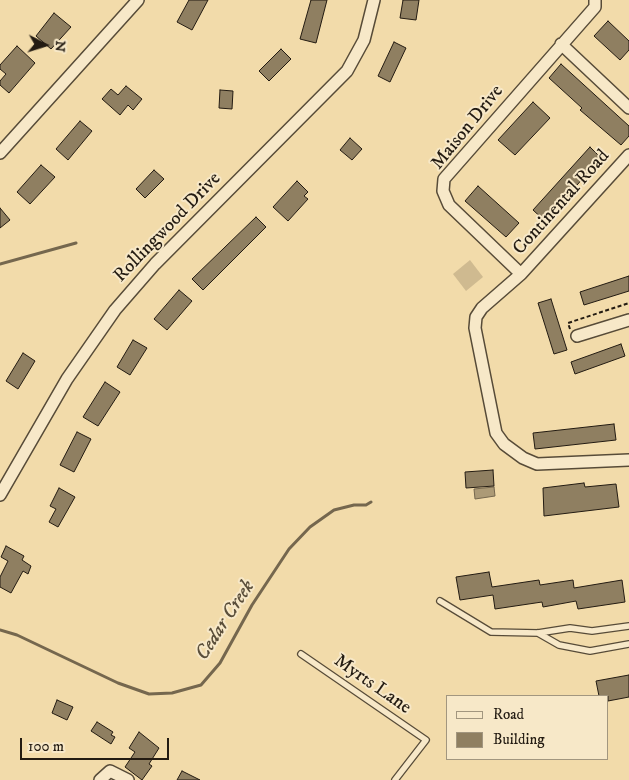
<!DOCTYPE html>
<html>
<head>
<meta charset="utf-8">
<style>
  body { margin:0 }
  #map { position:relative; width:629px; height:780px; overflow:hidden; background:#f2dbaa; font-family:"IM FELL DW Pica",serif }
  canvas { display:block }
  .legend { position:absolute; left:446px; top:695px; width:162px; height:65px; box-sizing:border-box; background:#f7e8c8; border:1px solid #a2967f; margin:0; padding:6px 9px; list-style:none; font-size:15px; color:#231b12 }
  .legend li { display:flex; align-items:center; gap:10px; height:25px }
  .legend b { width:25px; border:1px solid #a2967f }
  .north { position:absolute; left:20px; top:20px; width:50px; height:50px; -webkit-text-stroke:4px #f7e8c8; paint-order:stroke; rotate:95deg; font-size:14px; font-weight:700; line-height:20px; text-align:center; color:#231b12 }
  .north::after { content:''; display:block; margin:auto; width:18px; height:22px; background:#231b12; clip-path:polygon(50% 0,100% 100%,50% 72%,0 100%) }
  .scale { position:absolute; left:20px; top:738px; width:149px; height:22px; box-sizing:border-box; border:2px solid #231b12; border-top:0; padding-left:6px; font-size:15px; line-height:18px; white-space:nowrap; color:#231b12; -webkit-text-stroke:4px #f7e8c8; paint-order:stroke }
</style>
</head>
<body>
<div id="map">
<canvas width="629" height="780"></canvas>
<ul class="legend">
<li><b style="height:6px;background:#f7e8c8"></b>Road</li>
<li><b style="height:14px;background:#8f7f61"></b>Building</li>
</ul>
<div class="north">N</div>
<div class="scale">100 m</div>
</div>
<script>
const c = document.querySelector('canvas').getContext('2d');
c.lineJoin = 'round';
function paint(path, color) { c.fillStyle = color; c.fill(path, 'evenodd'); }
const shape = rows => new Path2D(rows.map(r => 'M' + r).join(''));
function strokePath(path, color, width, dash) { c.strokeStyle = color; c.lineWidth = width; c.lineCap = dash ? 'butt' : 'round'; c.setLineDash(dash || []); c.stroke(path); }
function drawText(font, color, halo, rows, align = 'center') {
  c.font = font + ' "IM FELL DW Pica",serif'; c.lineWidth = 4; c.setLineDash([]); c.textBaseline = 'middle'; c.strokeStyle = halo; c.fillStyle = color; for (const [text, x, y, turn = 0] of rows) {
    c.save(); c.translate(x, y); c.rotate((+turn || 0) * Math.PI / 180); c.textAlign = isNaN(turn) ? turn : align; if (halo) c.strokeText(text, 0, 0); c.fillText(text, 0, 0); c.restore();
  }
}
const green = shape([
  [470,260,483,277,466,291,453,274]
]);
const water = shape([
  [494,487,495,496,475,499,474,489,494,487]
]);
const stream = shape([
  [0,264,76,243],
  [0,630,17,635,118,683,149,694,172,693,201,685,220,663,252,605,289,549,310,527,334,510,354,505,366,505,371,502]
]);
const building = shape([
  [189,0,208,0,192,30,177,22,189,0],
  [311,0,327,0,316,43,300,39,311,0],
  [403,0,419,0,416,20,400,18,403,0],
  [54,13,71,27,51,49,36,36,54,13],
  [608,21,629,41,629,50,620,60,594,36,608,21],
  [394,42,406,48,390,82,378,76,394,42],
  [17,46,35,63,9,93,0,85,0,81,6,74,0,69,0,65,17,46],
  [281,49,291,59,269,81,259,71,281,49],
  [561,64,629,126,629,136,621,145,580,110,582,108,549,78,561,64],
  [126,86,142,99,133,110,128,105,120,115,102,99,111,89,118,95,126,86],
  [220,90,233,91,232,109,219,108,220,90],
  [533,102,550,118,515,155,498,140,533,102],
  [80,121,92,131,68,160,56,149,80,121],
  [350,138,362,149,352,160,340,150,350,138],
  [590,147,601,158,545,221,533,210,590,147],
  [41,165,55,177,30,204,17,192,41,165],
  [154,170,164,179,145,198,136,189,154,170],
  [297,181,308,192,304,196,308,199,288,221,273,207,297,181],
  [478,186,519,223,506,237,465,201,478,186],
  [0,208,10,220,0,228,0,208],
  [256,217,266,227,203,290,192,279,256,217],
  [629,276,629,291,584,305,580,292,629,276],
  [179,290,192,301,167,330,154,319,179,290],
  [551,299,567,350,554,354,538,303,551,299],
  [133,340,147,348,130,375,117,367,133,340],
  [621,344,625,356,575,374,571,362,621,344],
  [23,353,35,361,18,389,6,381,23,353],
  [105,382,120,392,98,426,83,417,105,382],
  [614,424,616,440,535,449,533,433,614,424],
  [77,432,91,439,74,472,60,465,77,432],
  [493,470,494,486,466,488,465,472,493,470],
  [584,483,585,487,616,484,619,507,544,516,543,488,584,483],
  [59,488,75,497,58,527,49,522,56,509,50,506,59,488],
  [6,546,24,556,22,560,31,566,28,574,23,571,11,593,0,587,0,577,8,561,1,557,6,546],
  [489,572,492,587,539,580,540,585,573,580,574,588,622,580,625,602,578,609,576,601,543,607,542,602,495,609,493,595,460,600,456,577,489,572],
  [629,675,629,697,608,701,608,696,599,696,596,681,629,675],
  [57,700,73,707,67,720,52,713,57,700],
  [97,722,113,732,111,735,115,737,111,744,91,731,97,722],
  [139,732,159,748,149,764,152,766,142,780,125,767,135,752,129,748,139,732],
  [182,771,200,780,177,780,182,771]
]);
const path = shape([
  [570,329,568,323,629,303]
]);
const lane = shape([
  [440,601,491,632,538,633,570,628,592,631,629,626],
  [538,633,559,645,590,651,629,644],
  [301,654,426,740,395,780]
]);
const street = shape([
  [561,44,629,108],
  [0,153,138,0],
  [629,155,521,274,482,308,476,317,475,328,496,433,504,444,523,458,537,464,629,460],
  [521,274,449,205,443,191,444,179,595,7,595,0],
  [577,336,629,320],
  [0,495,67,379,115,310,155,264,347,71,364,40,374,0],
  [100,780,110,771,128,780]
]);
const streetNames = [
  ["Maison Drive",468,128,-51],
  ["Continental Road",562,203,-48],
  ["Rollingwood Drive",168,228,-46],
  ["Myrts Lane",372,685,35]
];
const waterNames = [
  ["Cedar Creek",226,621,-57]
];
paint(green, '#cfba90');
paint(water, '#ac9a76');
strokePath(water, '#75674e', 1);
strokePath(stream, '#75674e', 3);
paint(building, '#8f7f61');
strokePath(building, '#231b12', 1);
strokePath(lane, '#574b38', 8);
strokePath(street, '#574b38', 14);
strokePath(path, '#231b12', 2, [4, 2.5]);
strokePath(lane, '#f7e8c8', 5.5);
strokePath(street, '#f7e8c8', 11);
drawText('19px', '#231b12', '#f7e8c8', streetNames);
drawText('italic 20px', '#5a4e3a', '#f7e8c8', waterNames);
</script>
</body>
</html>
